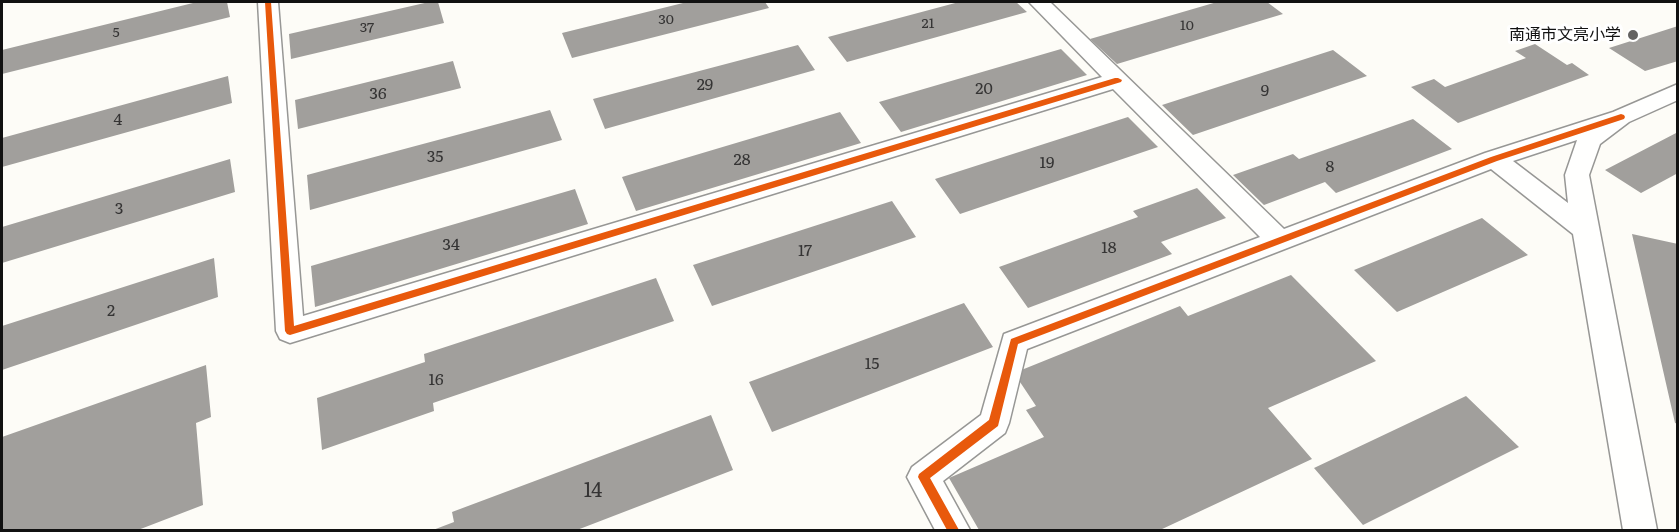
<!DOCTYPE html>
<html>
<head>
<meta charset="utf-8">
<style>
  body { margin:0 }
  #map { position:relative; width:1679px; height:532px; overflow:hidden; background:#fdfcf7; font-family:Literata,serif }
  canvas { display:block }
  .frame { position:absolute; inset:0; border:3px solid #111; pointer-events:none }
</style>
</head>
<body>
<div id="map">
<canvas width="1679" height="532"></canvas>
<div class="frame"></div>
</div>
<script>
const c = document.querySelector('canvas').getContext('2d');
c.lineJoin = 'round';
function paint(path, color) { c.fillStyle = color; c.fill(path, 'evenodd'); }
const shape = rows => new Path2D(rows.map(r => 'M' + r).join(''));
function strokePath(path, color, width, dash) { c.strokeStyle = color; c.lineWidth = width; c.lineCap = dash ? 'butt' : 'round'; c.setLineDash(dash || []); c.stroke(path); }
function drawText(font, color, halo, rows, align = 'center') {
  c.font = font + ' Literata,"Noto Sans SC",serif'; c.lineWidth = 6; c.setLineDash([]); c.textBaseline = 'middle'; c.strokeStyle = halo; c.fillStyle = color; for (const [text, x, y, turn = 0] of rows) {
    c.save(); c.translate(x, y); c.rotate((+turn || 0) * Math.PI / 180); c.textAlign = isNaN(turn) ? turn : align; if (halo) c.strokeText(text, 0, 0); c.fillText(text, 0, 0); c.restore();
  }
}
const building = shape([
  [197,2,227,2,230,17,2,74,2,50],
  [429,2,438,2,444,23,291,59,289,34],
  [687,2,765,2,769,8,572,58,562,33],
  [959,2,1016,2,1027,12,847,62,828,37],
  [1217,2,1267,2,1283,14,1117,64,1090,39],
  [1678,26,1678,61,1645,71,1609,48],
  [1535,44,1567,65,1572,63,1589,75,1458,123,1411,87,1434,79,1445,87,1526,58,1515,51],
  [798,45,815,70,605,129,593,99],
  [1061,49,1087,75,901,132,879,102],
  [1333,50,1367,76,1193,135,1162,105],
  [453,61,461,88,298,129,295,100],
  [228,76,232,103,2,167,2,138],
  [550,110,562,140,310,210,307,175],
  [840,112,861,143,636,211,622,177],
  [1128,117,1158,147,960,214,935,179],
  [1413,119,1452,149,1336,193,1325,182,1264,205,1233,175,1293,154,1299,159],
  [1678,132,1678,173,1641,193,1605,170],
  [230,159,235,192,2,263,2,227],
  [1197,188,1226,218,1161,242,1172,254,1028,308,999,267,1138,217,1133,211],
  [575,189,588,224,315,307,311,266],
  [892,201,916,237,712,306,693,265],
  [1482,218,1528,255,1397,312,1354,270],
  [1632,234,1678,244,1678,424,1675,423],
  [214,258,218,297,2,370,2,326],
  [1291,275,1376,361,1268,408,1312,459,1160,530,979,530,949,478,1044,437,1026,410,1036,406,1014,373,1180,306,1188,316],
  [656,278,674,321,433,403,434,411,322,450,317,398,425,362,424,354],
  [964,303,993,347,772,432,749,382],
  [206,365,211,417,196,423,203,505,138,530,2,530,2,437],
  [1466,396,1519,447,1363,525,1314,468],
  [711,415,733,470,577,530,433,530,454,522,452,512]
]);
const street = shape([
  [258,2,278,2,303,316,1102,77,1029,2,1050,2,1284,229,1485,153,1613,112,1678,84,1678,100,1629,122,1600,144,1589,175,1657,530,1623,530,1573,234,1491,169,1027,349,1009,423,1005,433,943,481,970,530,935,530,907,477,912,467,981,415,1004,334,1260,237,1113,89,290,343,280,339,276,331,258,2],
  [1577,140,1565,175,1568,203,1513,161,1577,140]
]);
const cycleway = shape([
  [265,2,271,2,294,326,1115,78,1118,78,1122,80,1121,82,290,335,287,334,285,331,265,2],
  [1621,114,1624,115,1625,117,1624,119,1497,161,1018,344,998,426,930,478,959,530,947,530,918,477,919,474,989,420,1011,339,1491,157,1621,114]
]);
const markers = [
  [1633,35,6,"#646362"]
];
const farNumbernames = [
  ["30",666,20],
  ["21",928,24],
  ["10",1187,26],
  ["37",367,28],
  ["5",116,33]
];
const farPoinames = [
  ["南通市文亮小学",1621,35]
];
const numberNames = [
  ["29",705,85],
  ["20",984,89],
  ["9",1265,91],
  ["36",378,94],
  ["4",118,120],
  ["35",435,157],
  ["28",742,160],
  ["19",1047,163],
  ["8",1330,167],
  ["3",119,209],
  ["34",451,245],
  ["18",1109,248],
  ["17",805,251],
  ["2",111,311],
  ["15",872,364],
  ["16",436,380]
];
const nearNumbernames = [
  ["14",593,491]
];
paint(building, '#a19f9c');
strokePath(street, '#979795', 3);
paint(street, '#fffffe');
paint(cycleway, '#e8590c');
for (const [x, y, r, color] of markers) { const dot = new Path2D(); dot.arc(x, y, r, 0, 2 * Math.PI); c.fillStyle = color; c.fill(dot); strokePath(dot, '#fff', 2); }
drawText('14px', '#353434', null, farNumbernames);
drawText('16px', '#111', '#fff', farPoinames, 'right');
drawText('16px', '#353434', null, numberNames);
drawText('20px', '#353434', null, nearNumbernames);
</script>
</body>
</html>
